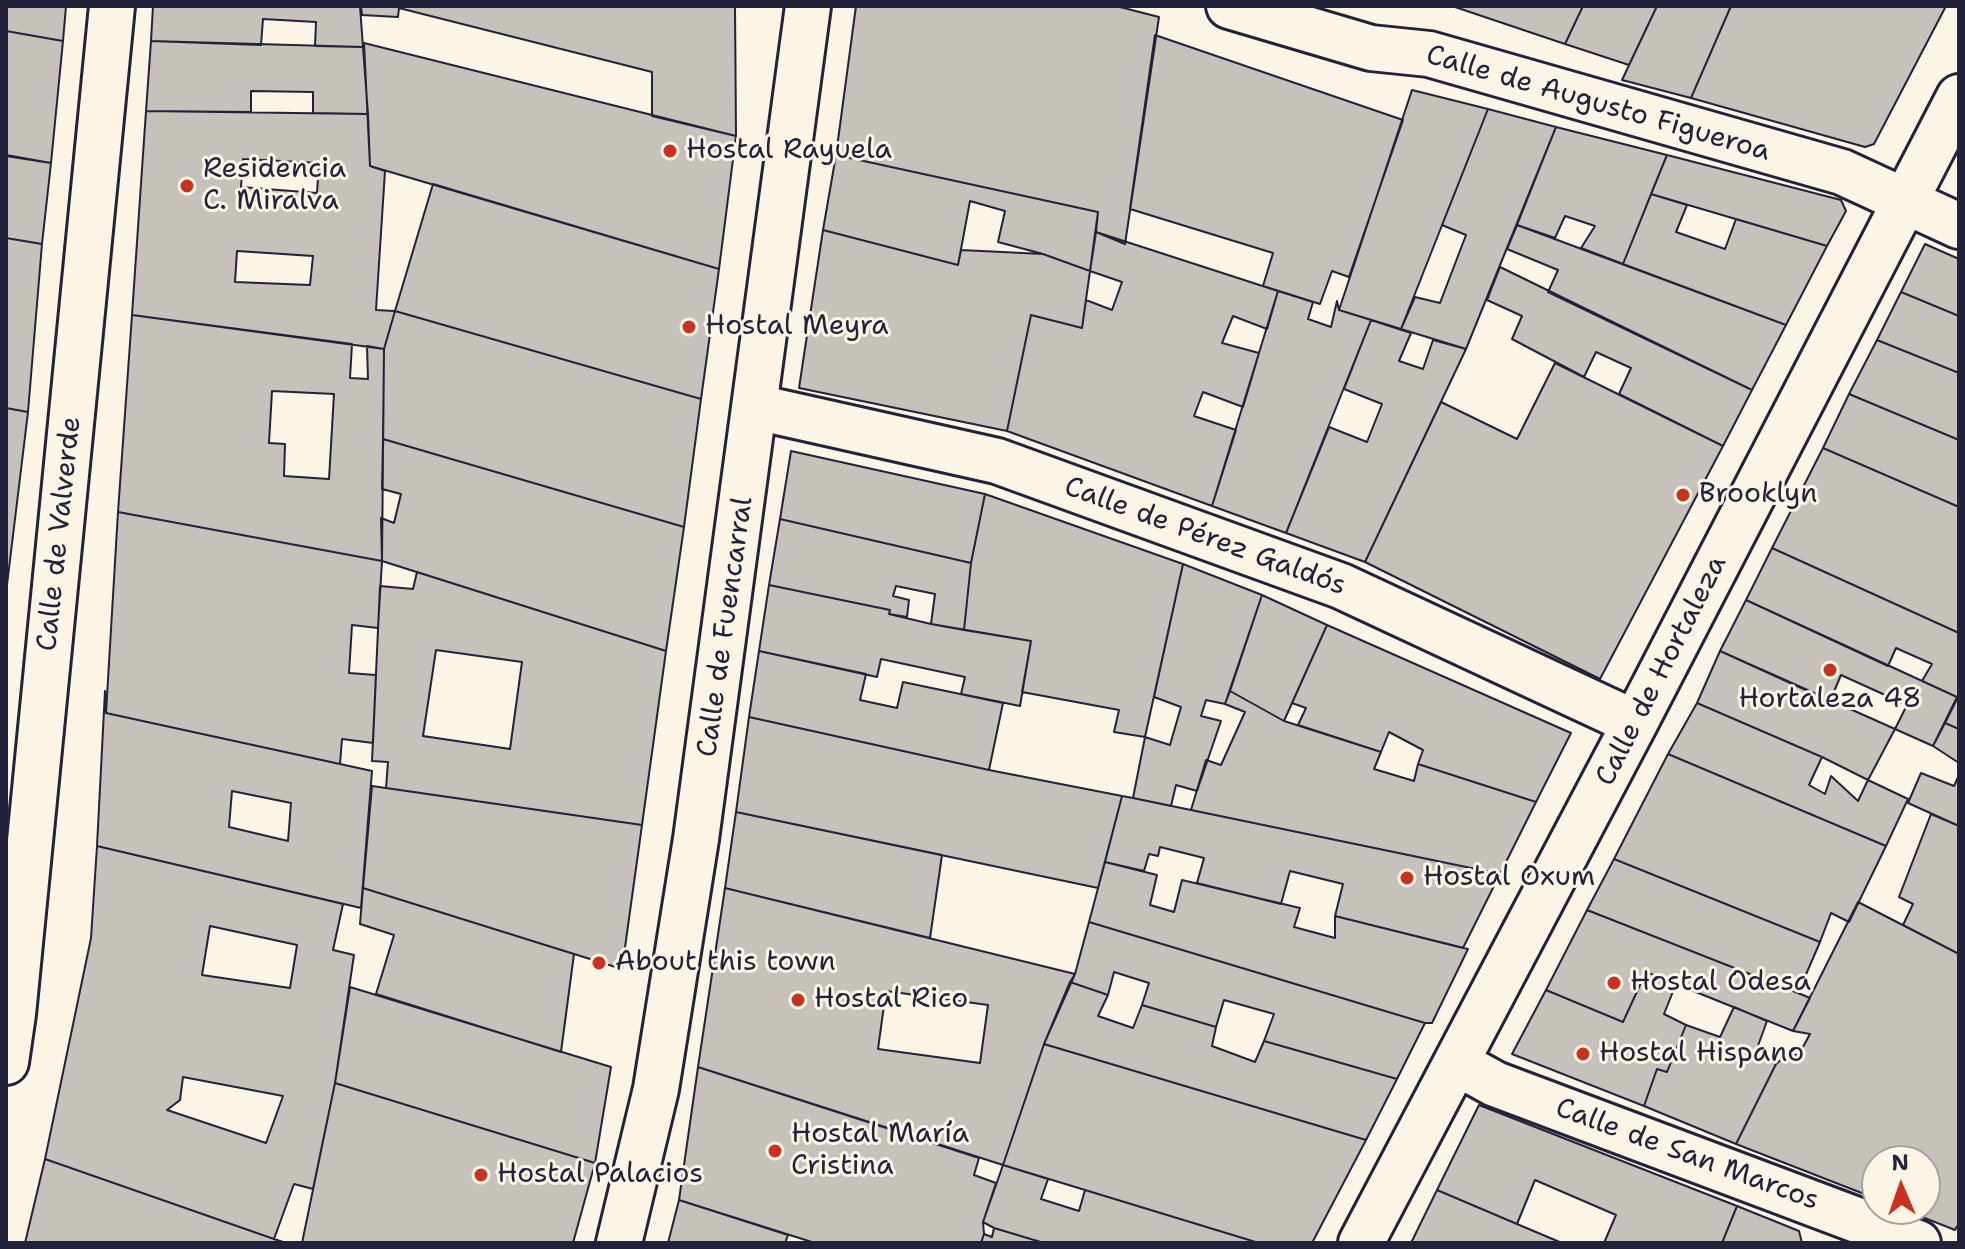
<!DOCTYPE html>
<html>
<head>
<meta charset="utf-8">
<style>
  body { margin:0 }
  #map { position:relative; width:1965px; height:1249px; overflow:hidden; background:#fcf5e5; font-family:"Shantell Sans",sans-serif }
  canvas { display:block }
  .frame { position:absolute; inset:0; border:8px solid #22223b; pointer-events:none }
  .north { position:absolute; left:1861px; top:1145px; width:80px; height:80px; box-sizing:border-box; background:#fcf5e5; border:2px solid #a5a1a1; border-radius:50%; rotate:358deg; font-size:22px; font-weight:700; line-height:32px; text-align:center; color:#22223b }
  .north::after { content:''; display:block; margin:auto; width:28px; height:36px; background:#c8321e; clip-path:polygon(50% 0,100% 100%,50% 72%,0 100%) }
</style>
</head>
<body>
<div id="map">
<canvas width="1965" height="1249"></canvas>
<div class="frame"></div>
<div class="north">N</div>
</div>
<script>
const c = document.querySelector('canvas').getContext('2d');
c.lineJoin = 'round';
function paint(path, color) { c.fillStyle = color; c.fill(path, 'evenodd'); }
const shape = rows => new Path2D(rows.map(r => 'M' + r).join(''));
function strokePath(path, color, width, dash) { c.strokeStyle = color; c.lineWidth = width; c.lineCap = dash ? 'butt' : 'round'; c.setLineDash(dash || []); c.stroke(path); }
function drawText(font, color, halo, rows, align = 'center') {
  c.font = font + ' "Shantell Sans",sans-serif'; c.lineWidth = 6; c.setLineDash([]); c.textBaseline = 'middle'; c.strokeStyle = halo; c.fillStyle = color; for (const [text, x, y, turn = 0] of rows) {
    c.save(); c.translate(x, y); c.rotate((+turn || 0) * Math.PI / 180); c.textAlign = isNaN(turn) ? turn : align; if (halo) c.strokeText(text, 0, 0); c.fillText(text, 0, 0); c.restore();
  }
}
const building = shape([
  [6,6,66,6,63,41,6,31,6,6],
  [153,6,360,6,363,47,315,46,316,22,263,19,261,45,151,41,153,6],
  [361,6,735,6,736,136,652,116,652,72,399,8,398,17,362,15,361,6],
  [856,6,1116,6,1159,17,1125,244,1096,232,1098,212,836,155,856,6],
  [1452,6,1583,6,1565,44,1452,6],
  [1583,6,1657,6,1629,65,1565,44,1583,6],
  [1657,6,1731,6,1691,98,1622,80,1657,6],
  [1731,6,1946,6,1874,144,1865,147,1691,98,1731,6],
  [6,31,63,41,51,163,6,155,6,31],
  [1155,35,1403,120,1349,277,1332,271,1320,304,1263,286,1273,253,1130,209,1155,35],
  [151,41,363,47,368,114,313,113,313,92,251,91,251,112,146,111,151,41],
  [364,43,736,136,719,269,370,166,364,43],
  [1412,90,1488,109,1401,329,1339,310,1412,90],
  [1488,109,1556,127,1466,349,1401,329,1415,297,1440,303,1466,235,1442,225,1488,109],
  [146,111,368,114,370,166,385,171,376,310,395,311,384,349,132,315,146,111],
  [243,159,319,163,317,193,241,187,243,159],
  [237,251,313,256,310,285,235,282,237,251],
  [1556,127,1667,155,1623,264,1581,248,1595,226,1565,216,1555,238,1517,225,1556,127],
  [836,155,1098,212,1090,271,1043,254,998,242,1005,211,970,201,958,265,823,230,836,155],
  [1667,155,1841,200,1846,211,1827,246,1651,194,1667,155],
  [6,156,51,163,42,244,6,238,6,156],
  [433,184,719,269,701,399,395,311,433,184],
  [1651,194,1687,205,1676,232,1725,249,1736,219,1827,246,1786,325,1623,264,1651,194],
  [1517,225,1786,325,1752,390,1548,292,1558,270,1507,249,1517,225],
  [823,230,958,265,961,250,1043,254,1090,271,1082,328,1031,315,1007,431,799,388,823,230],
  [1096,232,1278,291,1267,329,1233,316,1222,343,1259,353,1243,407,1203,392,1194,416,1236,430,1212,506,1007,431,1031,315,1082,328,1086,300,1112,310,1122,282,1090,271,1096,232],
  [6,238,42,244,28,412,6,408,6,238],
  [1925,244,1959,259,1959,316,1901,292,1925,244],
  [1500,267,1752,390,1723,446,1619,394,1631,368,1596,352,1584,377,1512,339,1522,316,1487,300,1500,267],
  [1278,291,1313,302,1308,319,1331,327,1337,301,1339,310,1371,320,1286,533,1212,506,1278,291],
  [1901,292,1959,316,1959,373,1877,340,1901,292],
  [395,311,701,399,684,527,383,439,384,349,395,311],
  [132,315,352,344,350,378,368,379,367,346,384,349,382,561,118,512,132,315],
  [272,391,334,394,329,479,284,476,285,444,269,443,272,391],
  [1371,320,1411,333,1399,361,1423,369,1433,340,1466,349,1365,562,1286,533,1329,427,1367,442,1382,404,1344,389,1371,320],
  [1877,340,1959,373,1959,440,1849,394,1877,340],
  [1555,363,1723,446,1600,679,1365,562,1441,402,1517,439,1555,363],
  [1849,394,1959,440,1959,507,1823,448,1849,394],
  [6,408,28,412,6,593,6,408],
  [383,439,684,527,666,651,382,561,381,518,394,523,401,494,382,489,383,439],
  [1823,448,1959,507,1959,633,1772,548,1823,448],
  [791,451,985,494,971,563,780,519,791,451],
  [985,494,1183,564,1145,737,1114,732,1119,710,1022,692,1031,641,964,630,971,563,985,494],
  [118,512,382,561,378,628,352,625,349,673,376,675,373,743,342,739,340,764,106,713,118,512],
  [780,519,971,563,964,630,931,624,935,594,896,586,893,596,909,600,907,617,889,614,890,610,769,585,780,519],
  [1772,548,1959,633,1959,695,1957,697,1922,681,1932,664,1896,648,1888,666,1746,600,1772,548],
  [1183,564,1262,595,1225,704,1206,700,1201,716,1221,721,1197,791,1176,785,1171,806,1133,798,1145,737,1170,745,1181,707,1154,697,1183,564],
  [417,572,666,651,642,825,386,788,388,762,372,761,380,586,413,589,417,572],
  [436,650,522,662,510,749,423,736,436,650],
  [769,585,890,610,889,614,931,624,1031,641,1020,706,961,694,965,677,881,659,877,677,759,651,769,585],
  [1262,595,1327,625,1284,721,1230,691,1262,595],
  [1746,600,1957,697,1933,746,1895,729,1907,705,1841,675,1830,701,1720,651,1746,600],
  [1327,625,1571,733,1536,802,1418,764,1423,750,1389,732,1381,752,1298,725,1306,708,1292,703,1327,625],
  [759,651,866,674,860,700,897,708,903,682,1003,703,989,770,749,717,759,651],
  [1720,651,1895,729,1868,780,1822,757,1697,703,1720,651],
  [105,691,106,713,372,771,361,908,97,846,105,691],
  [232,791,291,803,288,841,229,827,232,791],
  [1230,691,1284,721,1381,752,1374,769,1414,781,1418,764,1536,802,1500,874,1191,810,1206,760,1221,765,1245,712,1225,704,1230,691],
  [1959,695,1959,729,1945,723,1959,695],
  [1697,703,1822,757,1809,785,1825,794,1831,776,1858,801,1868,780,1908,799,1886,846,1668,754,1697,703],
  [749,717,989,770,1122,796,1098,888,736,812,749,717],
  [1945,723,1959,729,1959,763,1933,746,1945,723],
  [1668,754,1886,846,1849,922,1831,913,1820,942,1614,859,1668,754],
  [1921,773,1954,786,1959,775,1959,826,1908,803,1921,773],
  [372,786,642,825,622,969,363,888,372,786],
  [1122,796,1133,798,1500,874,1463,948,1335,916,1343,884,1290,871,1281,904,1197,883,1204,858,1160,847,1158,856,1149,854,1144,871,1105,862,1122,796],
  [736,812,942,855,930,938,725,888,736,812],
  [1931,814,1959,826,1959,954,1903,925,1913,904,1899,897,1931,814],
  [97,846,343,904,333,950,354,955,335,1083,313,1189,294,1184,274,1239,45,1159,91,938,97,846],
  [210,926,297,945,290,988,202,975,210,926],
  [183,1077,283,1096,266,1143,167,1110,180,1100,183,1077],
  [1614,859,1820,942,1798,993,1587,910,1614,859],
  [1105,862,1157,875,1150,905,1174,912,1182,880,1300,908,1294,927,1335,938,1335,916,1468,949,1432,1023,1425,1023,1089,922,1105,862],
  [363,888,574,954,561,1052,376,994,394,935,360,924,363,888],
  [725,888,1075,974,1044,1044,1003,1165,698,1067,725,888],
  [886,991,988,1005,980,1063,878,1049,886,991],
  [1858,902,1959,954,1959,1223,1955,1230,1902,1209,1925,1209,1925,1161,1877,1161,1877,1199,1736,1144,1776,1064,1790,1052,1798,1056,1810,1034,1793,1031,1858,902],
  [1587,910,1798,993,1810,998,1793,1031,1646,972,1623,1022,1546,990,1587,910],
  [1089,922,1425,1023,1397,1079,1264,1041,1274,1014,1224,1000,1216,1027,1142,1005,1149,983,1114,972,1108,995,1070,982,1075,974,1089,922],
  [1646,972,1676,984,1664,1014,1686,1025,1667,1072,1657,1069,1644,1106,1512,1054,1546,990,1623,1022,1646,972],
  [1070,982,1108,995,1098,1016,1133,1028,1142,1005,1216,1027,1212,1046,1255,1062,1264,1041,1397,1079,1366,1140,1044,1044,1070,982],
  [350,987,611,1067,595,1163,335,1083,350,987],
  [1734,1007,1767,1021,1755,1054,1776,1064,1736,1144,1644,1106,1657,1069,1667,1072,1686,1025,1720,1037,1734,1007],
  [1044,1044,1366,1140,1312,1243,1259,1243,1003,1165,1044,1044],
  [698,1067,979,1158,974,1175,996,1183,983,1222,984,1234,981,1243,815,1243,679,1200,698,1067],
  [335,1083,595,1163,573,1243,302,1243,335,1083],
  [1479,1105,1737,1206,1722,1243,1604,1243,1616,1215,1535,1180,1517,1224,1437,1190,1479,1105],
  [45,1159,274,1239,286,1243,25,1243,45,1159],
  [1003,1165,1048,1179,1041,1199,1079,1211,1085,1190,1259,1243,1044,1243,994,1228,983,1222,1003,1165],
  [1437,1190,1517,1224,1562,1243,1411,1243,1437,1190],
  [679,1200,788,1235,785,1243,668,1243,679,1200],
  [1737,1206,1799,1231,1802,1243,1722,1243,1737,1206],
  [994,1228,1044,1243,981,1243,984,1234,992,1237,994,1228]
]);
const minor = shape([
  [1229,6,1371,48,1429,54,1842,172,1959,226],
  [756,407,997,461,1341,586,1635,723],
  [6,1062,13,1014,112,6],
  [1457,1063,1495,1084,1918,1243],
  [619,1243,656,1089,696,839,808,6],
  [1361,1243,1635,723,1959,97]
]);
const markers = [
  [670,151,8,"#c8321e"],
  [187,186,8,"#c8321e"],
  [689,327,8,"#c8321e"],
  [1683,495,8,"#c8321e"],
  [1830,670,8,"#c8321e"],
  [1407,878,8,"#c8321e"],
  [599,963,8,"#c8321e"],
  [1614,983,8,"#c8321e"],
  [798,1000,8,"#c8321e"],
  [1583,1054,8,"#c8321e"],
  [775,1151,8,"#c8321e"],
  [481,1175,8,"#c8321e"]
];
const streetNames = [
  ["Calle de Augusto Figueroa",1598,104,16],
  ["Calle de Valverde",60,534,-84],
  ["Calle de Pérez Galdós",1205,537,20],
  ["Calle de Fuencarral",726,627,-82],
  ["Calle de Hortaleza",1662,671,-63],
  ["Calle de San Marcos",1687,1155,20]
];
const poiNames = [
  ["Hostal Rayuela",686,151],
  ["Residencia",203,170],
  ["C. Miralva",203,202],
  ["Hostal Meyra",705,327],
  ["Brooklyn",1699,495],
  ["Hortaleza 48",1830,700,"center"],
  ["Hostal Oxum",1423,878],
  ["About this town",615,963],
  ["Hostal Odesa",1630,983],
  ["Hostal Rico",814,1000],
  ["Hostal Hispano",1599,1054],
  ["Hostal María",791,1135],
  ["Cristina",791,1167],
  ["Hostal Palacios",497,1175]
];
paint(building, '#c6c1bb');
strokePath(building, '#22223b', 2);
strokePath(minor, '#22223b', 50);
strokePath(minor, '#fcf5e5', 44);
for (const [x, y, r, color] of markers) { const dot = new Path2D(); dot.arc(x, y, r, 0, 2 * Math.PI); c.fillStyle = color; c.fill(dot); strokePath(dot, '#fcf5e5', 3); }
drawText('28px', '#22223b', '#fcf5e5', streetNames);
drawText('28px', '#22223b', '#fcf5e5', poiNames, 'left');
</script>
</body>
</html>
